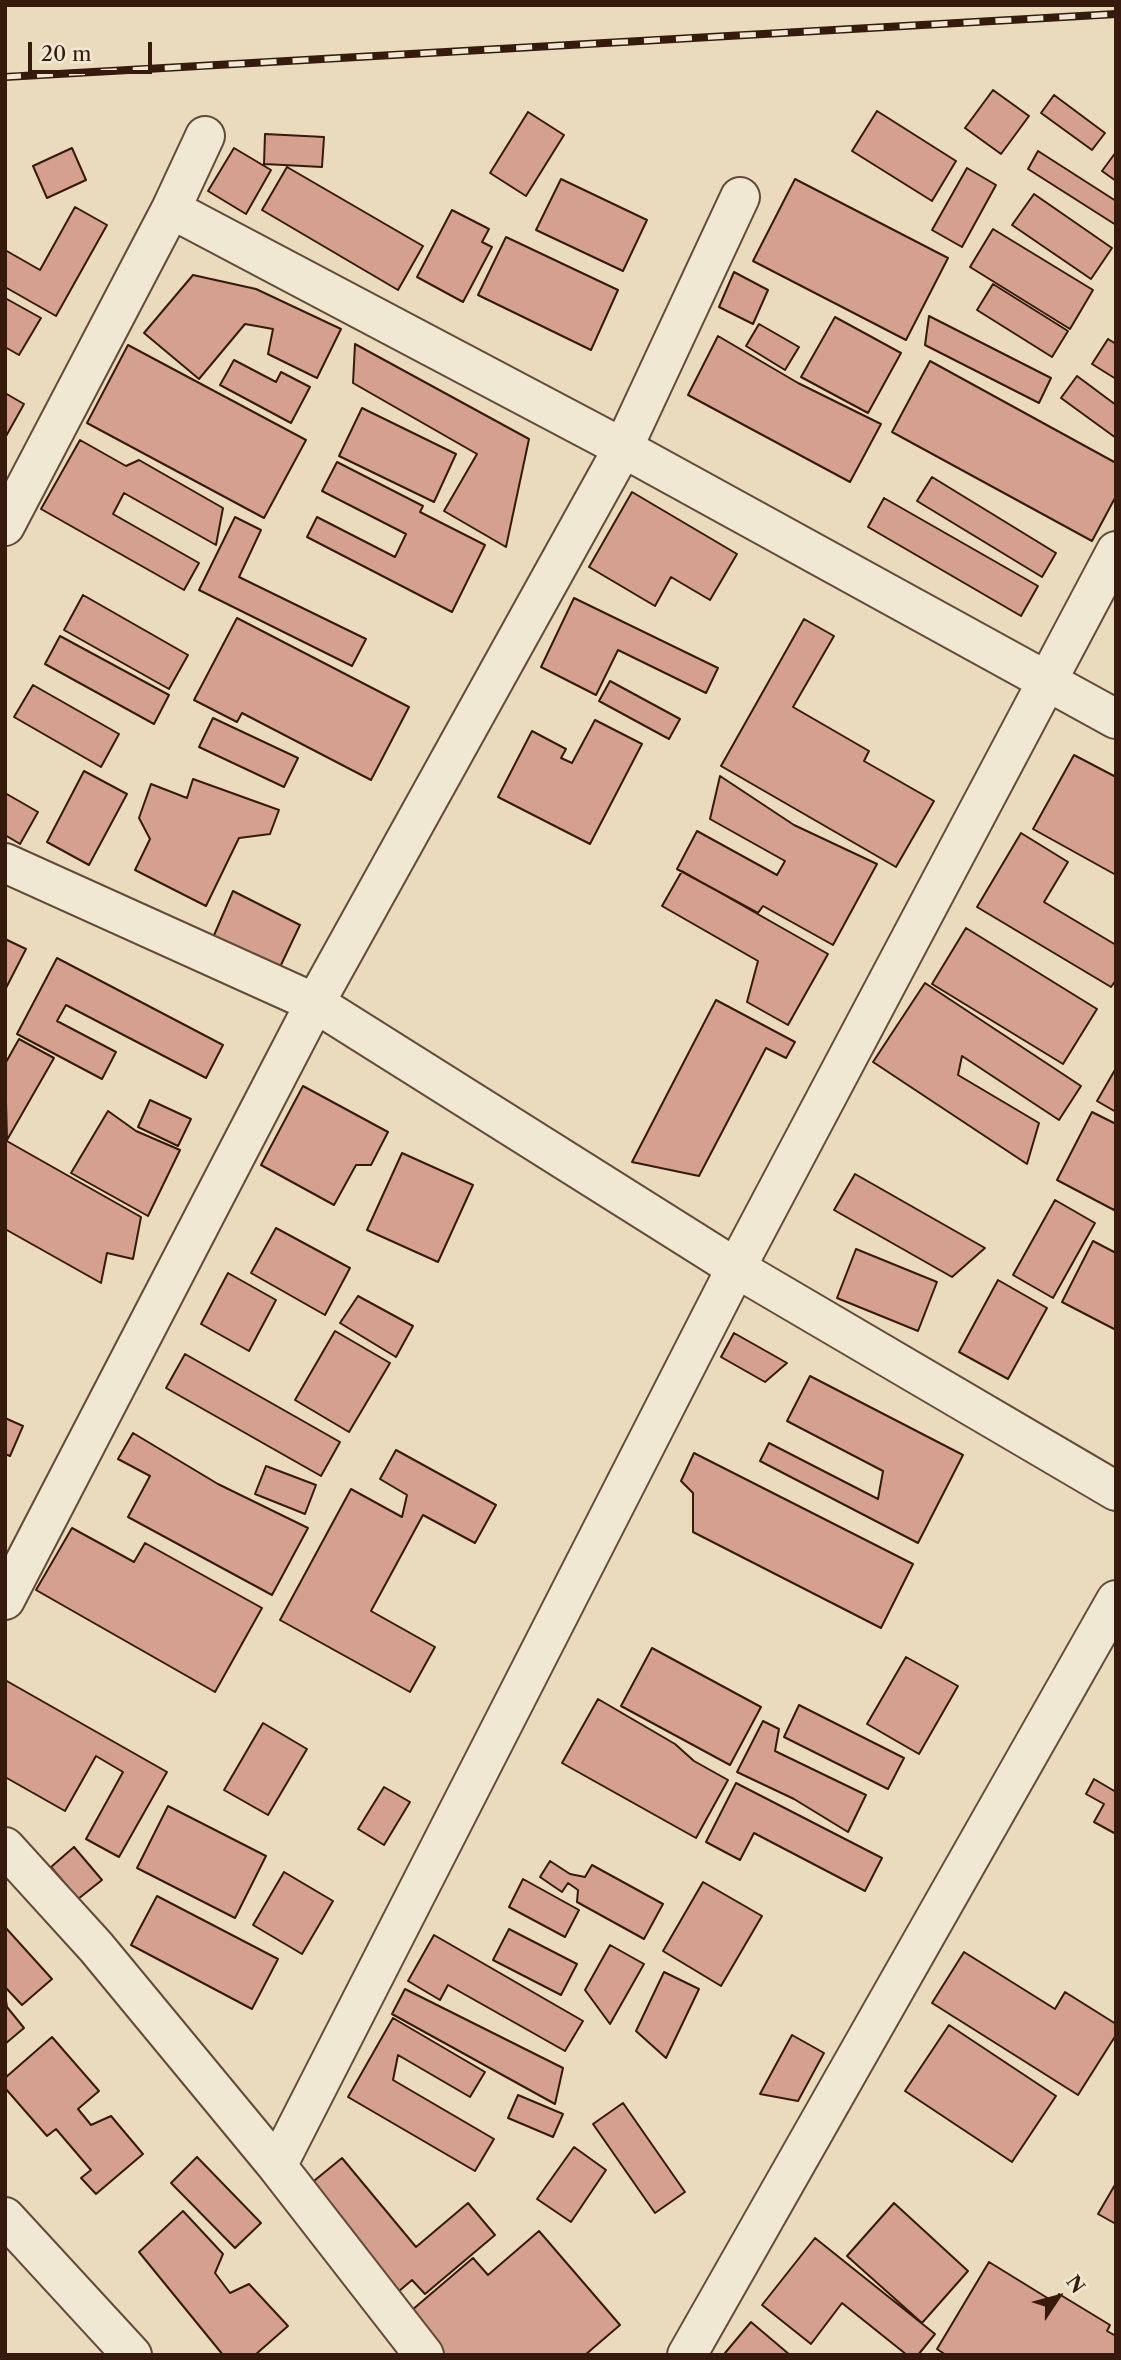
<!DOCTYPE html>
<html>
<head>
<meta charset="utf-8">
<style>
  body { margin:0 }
  #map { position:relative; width:1121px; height:2360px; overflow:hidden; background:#eadbbc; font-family:"Libre Caslon Text",serif }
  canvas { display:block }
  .frame { position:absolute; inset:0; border:7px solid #361a0e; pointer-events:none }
  .north { position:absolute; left:1023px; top:2262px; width:70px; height:70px; -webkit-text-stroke:5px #f1e8d3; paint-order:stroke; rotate:54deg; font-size:19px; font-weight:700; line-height:28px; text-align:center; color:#361a0e }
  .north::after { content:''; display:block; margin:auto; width:24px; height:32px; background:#361a0e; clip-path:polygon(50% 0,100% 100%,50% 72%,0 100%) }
  .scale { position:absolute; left:28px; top:42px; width:124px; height:32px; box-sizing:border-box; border:4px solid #361a0e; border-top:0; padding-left:9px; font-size:21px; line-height:24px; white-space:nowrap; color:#361a0e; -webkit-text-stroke:5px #f1e8d3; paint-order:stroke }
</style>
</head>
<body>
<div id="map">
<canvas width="1121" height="2360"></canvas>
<div class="frame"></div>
<div class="north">N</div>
<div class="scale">20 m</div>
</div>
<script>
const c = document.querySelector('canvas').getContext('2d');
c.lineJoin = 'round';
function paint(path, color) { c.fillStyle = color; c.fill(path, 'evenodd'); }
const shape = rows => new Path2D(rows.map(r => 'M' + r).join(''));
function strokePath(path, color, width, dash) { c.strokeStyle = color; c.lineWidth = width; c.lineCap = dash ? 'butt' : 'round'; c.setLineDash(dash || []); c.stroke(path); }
const building = shape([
  [993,90,1029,116,1001,154,965,128,993,90],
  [1054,95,1105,133,1092,150,1041,113,1054,95],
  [877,111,956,161,932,201,852,151,877,111],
  [528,112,564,135,526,196,490,173,528,112],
  [265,134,324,137,322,167,264,164,265,134],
  [72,148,86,180,47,198,33,166,72,148],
  [234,148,271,170,246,214,208,191,234,148],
  [1038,151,1116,201,1116,225,1028,169,1038,151],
  [1116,152,1116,181,1102,171,1116,152],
  [287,167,423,246,398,290,262,210,287,167],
  [967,168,996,185,962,247,932,230,967,168],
  [561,179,647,220,623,271,536,230,561,179],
  [795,179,948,258,906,340,753,261,795,179],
  [1034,194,1112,248,1091,279,1012,225,1034,194],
  [75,207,107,225,56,316,5,287,5,250,40,270,75,207],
  [452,210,489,229,482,242,492,247,463,302,417,277,452,210],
  [993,229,1093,290,1070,329,970,267,993,229],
  [506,237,618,290,591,350,478,295,506,237],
  [734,272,768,290,753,324,719,307,734,272],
  [193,275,256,289,341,329,317,378,268,354,273,329,245,324,199,379,144,333,193,275],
  [993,284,1068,331,1052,357,977,310,993,284],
  [5,298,41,318,19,355,5,347,5,298],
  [929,316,1051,378,1039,403,925,345,929,316],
  [835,317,901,353,868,413,801,377,835,317],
  [759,324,799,347,785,370,746,346,759,324],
  [718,336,798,383,881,424,850,482,688,395,718,336],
  [1108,339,1116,344,1116,379,1092,364,1108,339],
  [355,344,529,439,506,547,444,511,477,454,353,383,355,344],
  [128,345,306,440,264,518,87,423,128,345],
  [234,360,276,382,281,372,310,387,291,423,220,385,234,360],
  [930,361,1116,463,1116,496,1092,541,892,432,930,361],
  [1077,376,1116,405,1116,438,1061,398,1077,376],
  [5,393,24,404,5,438,5,393],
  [362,408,456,454,434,502,339,456,362,408],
  [80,440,126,466,139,460,223,508,216,545,124,493,113,514,199,563,184,590,41,509,80,440],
  [337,462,423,506,420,512,485,545,452,612,307,537,317,517,395,557,406,534,322,491,337,462],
  [932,477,1056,553,1042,577,917,501,932,477],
  [632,492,737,554,710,600,671,577,655,606,589,567,632,492],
  [884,498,1038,586,1021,616,868,527,884,498],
  [235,517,261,530,239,577,366,639,352,666,199,590,235,517],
  [83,595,188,655,169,689,64,630,83,595],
  [574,598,718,668,706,693,618,650,596,695,541,667,574,598],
  [237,618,409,707,371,780,242,713,237,722,194,700,237,618],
  [804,619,834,636,793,707,869,751,864,761,934,801,896,867,721,766,804,619],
  [60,636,169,695,154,724,45,664,60,636],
  [610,681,680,719,669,739,599,701,610,681],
  [33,685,119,734,101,767,14,717,33,685],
  [213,718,298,758,284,787,199,747,213,718],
  [595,720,642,744,590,844,498,797,532,731,566,749,561,758,572,763,595,720],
  [1074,755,1116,777,1116,875,1033,829,1074,755],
  [84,771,127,794,89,865,47,842,84,771],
  [720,776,794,825,877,864,833,945,763,906,758,913,677,869,697,831,777,875,785,861,710,819,720,776],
  [193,779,279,810,270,834,239,838,206,906,135,870,150,839,139,818,151,784,187,798,193,779],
  [5,793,38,812,20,844,5,835,5,793],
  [1021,833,1068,862,1044,902,1116,945,1116,980,1111,987,977,907,1021,833],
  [682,871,828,954,788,1025,747,1002,758,961,662,906,682,871],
  [233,891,300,925,280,967,212,940,233,891],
  [966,928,1097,1009,1063,1064,932,984,966,928],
  [5,939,26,949,5,990,5,939],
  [57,958,223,1045,206,1078,66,1005,57,1021,116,1052,102,1079,17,1034,57,958],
  [925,983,1081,1086,1059,1120,962,1056,958,1075,1039,1123,1027,1164,873,1062,925,983],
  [716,1000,795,1042,786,1058,766,1048,699,1176,632,1162,716,1000],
  [19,1039,54,1058,7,1140,5,1064,19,1039],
  [1116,1068,1116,1112,1097,1101,1116,1068],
  [303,1086,388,1132,371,1165,356,1165,334,1205,261,1165,303,1086],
  [150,1100,191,1119,178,1146,138,1127,150,1100],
  [108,1111,136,1131,180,1150,148,1216,71,1173,108,1111],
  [1092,1112,1116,1124,1116,1206,1114,1210,1057,1180,1092,1112],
  [5,1140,141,1217,133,1259,107,1253,101,1283,5,1229,5,1140],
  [402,1153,473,1185,438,1262,367,1230,402,1153],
  [855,1174,985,1248,952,1277,834,1210,855,1174],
  [1055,1200,1095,1223,1053,1298,1013,1275,1055,1200],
  [276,1228,350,1268,325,1315,251,1273,276,1228],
  [1093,1241,1116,1253,1116,1330,1062,1302,1093,1241],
  [856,1249,937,1282,918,1331,837,1298,856,1249],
  [228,1273,276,1300,249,1351,201,1324,228,1273],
  [998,1280,1047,1308,1008,1379,959,1352,998,1280],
  [358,1296,413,1326,396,1357,340,1323,358,1296],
  [335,1331,390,1363,349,1432,295,1400,335,1331],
  [734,1333,787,1363,765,1382,721,1357,734,1333],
  [185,1354,340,1442,321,1476,166,1388,185,1354],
  [810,1376,963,1455,918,1543,760,1461,769,1443,878,1499,883,1471,787,1421,810,1376],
  [5,1418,23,1426,10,1456,5,1454,5,1418],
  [133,1433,218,1484,308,1528,272,1595,128,1517,150,1476,118,1459,133,1433],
  [396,1450,496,1505,475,1543,423,1515,371,1611,435,1647,410,1692,280,1620,351,1489,402,1517,407,1495,380,1479,396,1450],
  [694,1453,913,1564,881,1628,693,1532,693,1493,681,1481,694,1453],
  [266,1466,316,1485,305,1514,255,1494,266,1466],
  [72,1528,134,1562,145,1543,262,1608,215,1692,36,1590,72,1528],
  [652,1648,761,1707,730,1765,621,1706,652,1648],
  [906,1657,958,1686,919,1754,867,1724,906,1657],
  [5,1680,167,1772,119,1857,86,1839,123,1772,96,1756,65,1811,5,1777,5,1680],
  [598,1699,675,1744,694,1761,728,1780,696,1838,562,1763,598,1699],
  [799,1705,904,1758,888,1789,784,1737,799,1705],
  [763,1721,779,1729,775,1751,866,1795,848,1832,794,1799,737,1772,763,1721],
  [263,1723,307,1749,268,1815,224,1790,263,1723],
  [1094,1779,1116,1792,1116,1834,1094,1822,1104,1804,1086,1794,1094,1779],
  [736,1783,882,1858,865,1891,754,1833,740,1860,706,1842,736,1783],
  [384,1787,410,1802,384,1845,358,1829,384,1787],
  [168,1806,266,1856,235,1918,137,1868,168,1806],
  [74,1847,102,1880,78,1899,51,1867,74,1847],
  [550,1861,570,1874,585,1877,592,1865,663,1904,644,1939,577,1902,578,1890,568,1883,562,1892,540,1877,550,1861],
  [284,1872,333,1901,302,1954,253,1925,284,1872],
  [523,1879,579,1910,565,1937,509,1907,523,1879],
  [703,1882,762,1916,721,1986,663,1951,703,1882],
  [157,1896,278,1959,252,2009,131,1945,157,1896],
  [5,1927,52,1979,22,2005,5,1987,5,1927],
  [509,1929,577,1964,561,1995,493,1960,509,1929],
  [434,1935,583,2021,565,2051,448,1985,440,2000,408,1981,434,1935],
  [610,1945,644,1964,610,2024,585,1990,610,1945],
  [964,1952,1055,2009,1065,1992,1116,2024,1116,2035,1078,2095,932,2003,964,1952],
  [664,1972,699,1989,666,2058,636,2031,664,1972],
  [405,1989,563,2068,555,2104,392,2014,405,1989],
  [5,1995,7,2007,24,2028,5,2044,5,1995],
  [393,2018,485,2072,470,2097,398,2055,393,2080,494,2139,475,2171,348,2097,393,2018],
  [949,2025,1056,2096,1012,2162,905,2091,949,2025],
  [792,2035,824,2053,798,2101,760,2094,792,2035],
  [52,2037,99,2091,78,2109,91,2125,111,2116,143,2154,96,2194,81,2178,91,2170,56,2129,47,2136,5,2088,5,2078,52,2037],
  [518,2095,563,2114,553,2137,508,2118,518,2095],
  [623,2103,685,2192,655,2213,593,2124,623,2103],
  [574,2147,606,2170,571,2222,537,2199,574,2147],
  [197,2157,261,2223,235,2248,171,2183,197,2157],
  [342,2158,416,2247,468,2203,495,2235,425,2294,412,2280,398,2292,309,2185,342,2158],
  [1116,2183,1116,2224,1098,2214,1116,2183],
  [894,2203,968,2271,922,2323,847,2256,894,2203],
  [183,2211,223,2254,215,2273,230,2293,249,2284,288,2326,255,2355,223,2355,139,2252,183,2211],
  [539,2231,620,2325,585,2355,439,2355,405,2316,473,2258,488,2275,539,2231],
  [815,2238,935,2334,918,2355,907,2355,842,2303,811,2344,762,2305,815,2238],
  [989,2262,1054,2302,1059,2294,1110,2325,1107,2331,1116,2336,1116,2355,946,2355,937,2349,989,2262],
  [751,2322,790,2355,728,2355,725,2353,751,2322]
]);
const minor = shape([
  [171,209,623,448,1116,719],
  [5,526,171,209,205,136],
  [5,863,315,1003,736,1268,1116,1491],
  [5,1600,315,1003,623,448,740,197],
  [5,1847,96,1947,277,2166,424,2355],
  [277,2166,736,1268,1116,551],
  [5,2217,132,2355],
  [687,2355,1116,1600]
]);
const rail = shape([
  [5,77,1116,14]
]);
paint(building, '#d5a08d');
strokePath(building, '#361a0e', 2);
strokePath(minor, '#634a3a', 42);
strokePath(minor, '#f1e8d3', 38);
strokePath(rail, '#361a0e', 8);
strokePath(rail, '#f1e8d3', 5, [16]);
</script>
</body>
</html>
